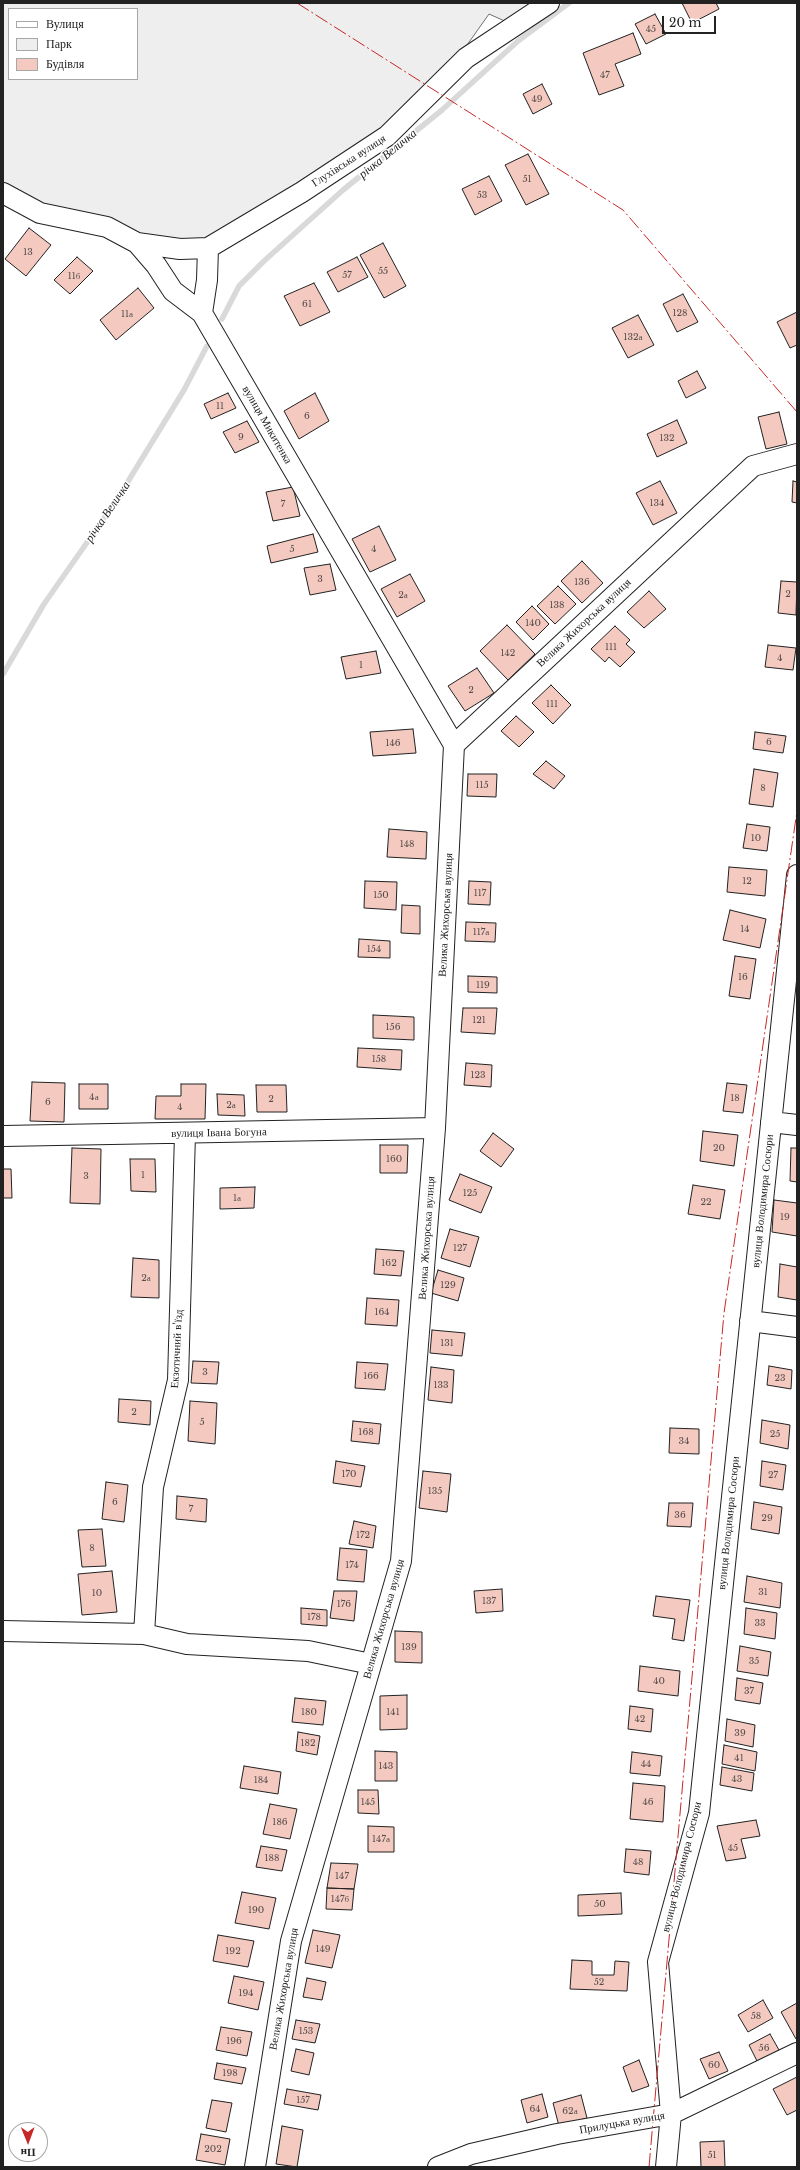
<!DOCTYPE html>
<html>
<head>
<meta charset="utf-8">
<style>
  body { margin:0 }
  #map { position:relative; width:800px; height:2170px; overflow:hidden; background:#fff; font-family:"Libre Baskerville",serif }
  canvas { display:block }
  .frame { position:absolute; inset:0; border:4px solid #222; pointer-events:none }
  .legend { position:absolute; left:8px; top:8px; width:130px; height:72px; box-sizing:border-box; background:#fff; border:1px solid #a7a7a7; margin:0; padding:5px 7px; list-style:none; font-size:12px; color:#222 }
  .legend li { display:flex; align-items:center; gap:8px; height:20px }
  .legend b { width:20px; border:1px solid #a7a7a7 }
  .north { position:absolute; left:8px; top:2122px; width:40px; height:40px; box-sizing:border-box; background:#fff; border:1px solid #a7a7a7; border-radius:50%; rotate:179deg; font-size:11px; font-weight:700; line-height:16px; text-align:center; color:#222 }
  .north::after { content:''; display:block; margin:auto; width:14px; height:18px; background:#c62828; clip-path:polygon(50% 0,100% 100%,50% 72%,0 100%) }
  .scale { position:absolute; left:662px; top:16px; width:54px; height:18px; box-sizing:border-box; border:2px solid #222; border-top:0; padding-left:5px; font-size:12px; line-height:14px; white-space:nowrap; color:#222; -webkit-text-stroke:3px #fff; paint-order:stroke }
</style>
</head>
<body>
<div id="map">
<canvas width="800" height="2170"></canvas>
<div class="frame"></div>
<ul class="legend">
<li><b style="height:5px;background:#fff"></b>Вулиця</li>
<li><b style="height:11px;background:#eee"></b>Парк</li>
<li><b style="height:11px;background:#f3c9c0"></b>Будівля</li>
</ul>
<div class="north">Пн</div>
<div class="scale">20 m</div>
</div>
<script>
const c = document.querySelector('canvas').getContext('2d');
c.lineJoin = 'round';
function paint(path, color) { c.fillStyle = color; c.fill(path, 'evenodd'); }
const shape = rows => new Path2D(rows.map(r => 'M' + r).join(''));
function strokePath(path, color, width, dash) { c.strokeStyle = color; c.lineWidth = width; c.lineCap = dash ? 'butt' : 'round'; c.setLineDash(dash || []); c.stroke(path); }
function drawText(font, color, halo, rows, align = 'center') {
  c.font = font + ' "Libre Baskerville",serif'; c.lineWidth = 3; c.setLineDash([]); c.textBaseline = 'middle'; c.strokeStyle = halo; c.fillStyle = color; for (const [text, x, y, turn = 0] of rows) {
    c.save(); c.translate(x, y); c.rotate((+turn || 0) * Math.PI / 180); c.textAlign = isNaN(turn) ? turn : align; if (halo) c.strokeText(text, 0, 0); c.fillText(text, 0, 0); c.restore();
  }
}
const green = shape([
  [3,3,542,3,507,22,489,14,455,62,387,136,217,242,137,243,75,221,3,183,3,3],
  [9,9,137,9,137,79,9,79,9,9]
]);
const stream = shape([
  [222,319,239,286,264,261,343,190,442,110,518,41,569,3],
  [3,674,44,604,116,501,184,390,207,346]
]);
const building = shape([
  [682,3,716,3,719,9,692,23,682,3],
  [655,14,666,34,646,44,635,24,655,14],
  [633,33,641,54,615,64,624,86,599,95,583,53,633,33],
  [542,84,552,104,533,114,523,94,542,84],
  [528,154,549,194,526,205,505,165,528,154],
  [489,176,502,201,475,215,462,189,489,176],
  [29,228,51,245,26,276,5,259,29,228],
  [383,243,406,286,384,298,360,255,383,243],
  [77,257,93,271,70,294,54,280,77,257],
  [357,257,368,277,338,292,327,272,357,257],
  [314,283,330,312,300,326,284,296,314,283],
  [138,288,154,308,116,340,100,320,138,288],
  [683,294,698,322,677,332,663,304,683,294],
  [797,312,797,345,790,348,777,322,797,312],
  [638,315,654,345,628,358,612,328,638,315],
  [697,371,706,388,686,398,678,381,697,371],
  [228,393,236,408,211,419,204,404,228,393],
  [315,393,329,421,299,439,284,411,315,393],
  [779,412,787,444,766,449,758,417,779,412],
  [677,420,687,443,657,457,647,434,677,420],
  [247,421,259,442,235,453,223,432,247,421],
  [660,481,677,513,653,525,636,493,660,481],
  [793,481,797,482,797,503,792,502,793,481],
  [293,487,300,516,273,521,266,492,293,487],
  [379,526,396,560,370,572,352,539,379,526],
  [313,534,318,552,271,563,267,546,313,534],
  [582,561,603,583,582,603,561,581,582,561],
  [330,564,336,590,310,595,304,568,330,564],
  [410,574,425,601,397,617,381,589,410,574],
  [781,581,797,582,796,615,778,613,781,581],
  [558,586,576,604,555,624,537,606,558,586],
  [649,591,666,609,644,628,627,612,649,591],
  [532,606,549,624,533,640,516,622,532,606],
  [507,625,535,654,508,680,480,651,507,625],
  [615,626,630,640,626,644,635,652,620,667,609,657,605,662,591,649,615,626],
  [768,645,796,648,793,670,765,667,768,645],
  [376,651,381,673,346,679,341,657,376,651],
  [477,668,494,693,465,711,448,686,477,668],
  [551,685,571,705,553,724,532,703,551,685],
  [516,716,534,732,519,747,501,731,516,716],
  [413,729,416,753,373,756,370,732,413,729],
  [755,732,786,736,783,753,753,749,755,732],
  [546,761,565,776,554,789,533,774,546,761],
  [754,769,778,773,773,807,749,804,754,769],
  [468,774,497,774,496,797,467,796,468,774],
  [747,824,770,827,767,851,743,848,747,824],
  [389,829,427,832,426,859,387,857,389,829],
  [729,867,767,870,765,896,727,892,729,867],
  [365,881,397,882,396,910,364,908,365,881],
  [469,881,491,882,490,905,468,904,469,881],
  [402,905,420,906,420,934,401,933,402,905],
  [730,910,766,919,760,948,723,940,730,910],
  [466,922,496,923,495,942,465,941,466,922],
  [359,939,390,941,390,958,358,957,359,939],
  [735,956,756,959,750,999,729,996,735,956],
  [468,976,497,977,497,993,468,992,468,976],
  [463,1008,497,1008,495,1034,461,1032,463,1008],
  [373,1015,414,1017,414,1040,373,1038,373,1015],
  [358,1048,402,1050,401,1070,357,1067,358,1048],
  [466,1063,492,1065,491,1087,464,1085,466,1063],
  [32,1082,65,1083,64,1122,30,1121,32,1082],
  [727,1083,747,1085,743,1113,723,1111,727,1083],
  [79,1084,108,1084,108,1109,79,1109,79,1084],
  [181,1084,206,1084,205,1119,155,1119,156,1096,181,1096,181,1084],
  [256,1085,286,1085,287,1112,257,1112,256,1085],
  [217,1094,244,1095,245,1116,218,1115,217,1094],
  [703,1131,738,1135,734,1166,700,1161,703,1131],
  [493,1133,514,1149,501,1167,480,1151,493,1133],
  [380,1145,408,1145,407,1173,380,1173,380,1145],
  [72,1148,101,1149,100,1204,70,1203,72,1148],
  [791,1148,797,1148,797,1182,790,1181,791,1148],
  [130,1159,155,1159,156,1192,131,1191,130,1159],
  [3,1169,11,1169,12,1198,3,1198,3,1169],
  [460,1174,492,1187,481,1213,449,1200,460,1174],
  [693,1185,725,1190,720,1219,688,1214,693,1185],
  [255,1187,254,1208,220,1209,220,1188,255,1187],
  [774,1200,797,1203,797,1236,772,1232,774,1200],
  [450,1229,479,1237,470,1267,441,1258,450,1229],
  [376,1249,404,1251,401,1276,374,1274,376,1249],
  [133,1258,159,1260,159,1298,131,1297,133,1258],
  [780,1264,797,1267,797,1300,778,1297,780,1264],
  [438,1270,464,1278,458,1301,431,1293,438,1270],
  [367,1298,399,1300,397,1326,365,1324,367,1298],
  [432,1330,465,1333,462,1356,430,1353,432,1330],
  [193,1361,219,1362,217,1384,191,1383,193,1361],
  [357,1362,388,1364,385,1390,355,1388,357,1362],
  [769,1366,792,1370,791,1389,767,1385,769,1366],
  [431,1367,454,1370,452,1403,428,1400,431,1367],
  [119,1399,151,1401,150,1425,118,1422,119,1399],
  [190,1401,217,1403,215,1444,188,1441,190,1401],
  [762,1420,790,1425,788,1449,760,1443,762,1420],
  [353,1421,381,1424,379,1444,351,1441,353,1421],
  [670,1428,699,1429,699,1454,669,1453,670,1428],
  [336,1461,365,1466,361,1487,333,1483,336,1461],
  [762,1461,786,1465,783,1490,760,1486,762,1461],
  [423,1471,451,1474,447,1512,419,1508,423,1471],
  [106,1482,128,1485,124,1522,102,1519,106,1482],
  [177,1496,207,1499,206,1522,176,1519,177,1496],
  [754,1502,782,1507,779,1534,751,1529,754,1502],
  [669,1503,693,1503,691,1527,667,1526,669,1503],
  [354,1521,376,1526,373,1548,349,1544,354,1521],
  [102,1529,106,1566,82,1567,78,1530,102,1529],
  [340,1548,367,1550,364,1582,337,1580,340,1548],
  [112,1571,117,1612,82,1615,78,1574,112,1571],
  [747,1576,782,1583,780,1608,744,1602,747,1576],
  [502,1589,503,1611,476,1613,474,1591,502,1589],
  [334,1591,357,1591,354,1621,330,1618,334,1591],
  [656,1596,690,1600,684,1641,672,1639,675,1619,653,1616,656,1596],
  [301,1608,327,1610,327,1626,301,1624,301,1608],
  [746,1608,777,1613,775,1639,744,1634,746,1608],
  [395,1631,422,1632,422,1663,395,1662,395,1631],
  [740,1646,771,1652,768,1676,737,1671,740,1646],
  [640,1666,680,1671,678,1696,638,1691,640,1666],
  [737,1678,763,1683,760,1704,735,1700,737,1678],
  [407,1695,407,1729,380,1730,380,1696,407,1695],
  [295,1698,326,1701,323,1725,292,1722,295,1698],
  [630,1706,653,1709,651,1732,628,1729,630,1706],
  [727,1719,755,1725,753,1747,725,1741,727,1719],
  [298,1732,320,1736,317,1755,296,1751,298,1732],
  [724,1745,757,1752,755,1771,722,1764,724,1745],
  [375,1751,397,1752,397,1781,375,1781,375,1751],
  [632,1752,662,1756,660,1776,630,1773,632,1752],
  [244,1766,281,1772,278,1794,240,1788,244,1766],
  [722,1767,754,1773,752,1791,720,1785,722,1767],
  [633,1783,665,1786,663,1822,630,1819,633,1783],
  [358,1790,378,1790,379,1814,358,1813,358,1790],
  [270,1804,297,1809,290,1839,263,1834,270,1804],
  [756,1820,760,1836,741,1839,746,1858,726,1861,717,1826,756,1820],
  [368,1826,394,1827,394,1852,368,1852,368,1826],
  [261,1846,287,1850,282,1871,256,1867,261,1846],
  [626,1849,651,1851,649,1875,624,1872,626,1849],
  [331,1863,358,1864,354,1889,327,1888,331,1863],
  [327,1888,354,1889,352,1910,326,1909,327,1888],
  [242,1892,276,1898,269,1929,235,1923,242,1892],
  [621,1893,622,1914,578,1916,578,1895,621,1893],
  [313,1930,340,1935,332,1968,305,1963,313,1930],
  [218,1935,254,1941,248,1967,213,1961,218,1935],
  [572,1960,592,1961,592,1975,614,1975,615,1961,629,1962,627,1991,570,1989,572,1960],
  [234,1976,264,1982,258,2010,228,2003,234,1976],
  [307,1978,326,1982,322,2000,303,1997,307,1978],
  [763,2000,773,2018,748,2032,738,2015,763,2000],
  [797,2003,797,2038,796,2039,781,2012,797,2003],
  [296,2020,320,2024,315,2043,292,2039,296,2020],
  [221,2027,252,2032,247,2056,216,2050,221,2027],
  [770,2034,779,2050,758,2063,749,2045,770,2034],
  [296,2049,314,2053,309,2075,291,2071,296,2049],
  [719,2052,728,2071,709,2079,700,2059,719,2052],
  [639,2060,649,2086,632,2092,623,2067,639,2060],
  [217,2063,246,2068,242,2084,214,2079,217,2063],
  [797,2077,797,2110,787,2115,773,2089,797,2077],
  [287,2089,321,2095,318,2110,284,2104,287,2089],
  [542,2094,548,2117,527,2123,521,2100,542,2094],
  [581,2095,587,2118,559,2126,553,2103,581,2095],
  [212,2100,232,2103,226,2132,206,2128,212,2100],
  [282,2126,303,2130,297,2167,276,2164,282,2126],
  [201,2134,230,2139,225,2165,196,2160,201,2134],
  [724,2141,725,2167,701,2167,700,2142,724,2141]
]);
const minor = shape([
  [3,193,40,213,107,227,137,243,156,265,173,291,202,313,454,745],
  [137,243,180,249,208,248],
  [202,313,207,280,208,248,302,192,387,136,466,58,549,3],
  [771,1122,797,1125],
  [3,1136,435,1128],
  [750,1321,797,1327],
  [3,1631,144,1634,187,1644,308,1651,371,1664],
  [144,1634,153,1487,178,1380,185,1134],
  [255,2167,291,1941,401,1561,435,1128,454,745,753,466,797,454],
  [438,2167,471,2154,557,2134,671,2114,797,2053],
  [666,2167,671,2114,658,1962,699,1813,797,875]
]);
const power = shape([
  [297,3,623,210,797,412],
  [649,2167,724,1313,797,811]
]);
const numberNames = [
  ["45",651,29],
  ["47",605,75],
  ["49",537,99],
  ["51",527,179],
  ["53",482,195],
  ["13",28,252],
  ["55",383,271],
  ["57",347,275],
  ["11б",74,276],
  ["61",307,304],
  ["128",680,313],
  ["11а",127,314],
  ["132а",633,337],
  ["11",220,406],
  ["6",307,416],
  ["9",241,437],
  ["132",667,438],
  ["134",657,503],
  ["7",283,504],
  ["5",292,549],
  ["4",374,549],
  ["3",320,579],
  ["136",582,582],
  ["2",788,594],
  ["2а",403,595],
  ["138",557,605],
  ["140",533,623],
  ["111",611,647],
  ["142",508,653],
  ["4",780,658],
  ["1",361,665],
  ["2",471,690],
  ["111",552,704],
  ["6",769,742],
  ["146",393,743],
  ["115",482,785],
  ["8",763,788],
  ["10",756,838],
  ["148",407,844],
  ["12",747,881],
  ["117",480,893],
  ["150",381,895],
  ["14",745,929],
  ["117а",481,932],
  ["154",374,949],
  ["16",743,977],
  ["119",483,985],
  ["121",479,1020],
  ["156",393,1027],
  ["158",379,1059],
  ["123",478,1075],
  ["4а",94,1097],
  ["18",735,1098],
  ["2",271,1099],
  ["6",48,1102],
  ["2а",231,1105],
  ["4",180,1107],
  ["20",719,1148],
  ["160",394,1159],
  ["1",143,1175],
  ["3",86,1176],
  ["125",470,1193],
  ["1а",237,1198],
  ["22",706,1202],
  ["19",785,1217],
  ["127",460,1248],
  ["162",389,1263],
  ["2а",146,1278],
  ["129",448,1285],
  ["164",382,1312],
  ["131",447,1343],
  ["3",205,1372],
  ["166",371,1376],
  ["23",780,1378],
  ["133",441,1385],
  ["2",134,1412],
  ["5",202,1422],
  ["168",366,1432],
  ["25",775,1434],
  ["34",684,1441],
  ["170",349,1474],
  ["27",773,1475],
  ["135",435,1491],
  ["6",115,1502],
  ["7",191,1509],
  ["36",680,1515],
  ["29",767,1518],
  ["172",363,1535],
  ["8",92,1548],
  ["174",352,1565],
  ["31",763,1592],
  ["10",97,1593],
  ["137",489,1601],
  ["176",344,1604],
  ["178",314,1617],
  ["33",760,1623],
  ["139",409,1647],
  ["35",754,1661],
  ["40",659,1681],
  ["37",749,1691],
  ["180",309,1712],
  ["141",393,1712],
  ["42",640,1719],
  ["39",740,1733],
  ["182",308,1743],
  ["41",739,1758],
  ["44",646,1764],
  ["143",386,1766],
  ["43",737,1779],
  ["184",261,1780],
  ["145",368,1802],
  ["46",648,1802],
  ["186",280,1822],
  ["147а",381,1839],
  ["45",733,1848],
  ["188",272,1858],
  ["48",638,1862],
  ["147",342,1876],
  ["147б",340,1899],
  ["50",600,1904],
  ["190",256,1910],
  ["149",323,1949],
  ["192",233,1951],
  ["52",599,1982],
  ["194",246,1993],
  ["58",756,2016],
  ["153",306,2031],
  ["196",234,2041],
  ["56",764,2048],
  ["60",714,2065],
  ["198",230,2073],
  ["157",303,2100],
  ["64",535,2109],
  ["62а",570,2111],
  ["202",213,2149],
  ["51",712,2155]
];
const streetNames = [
  ["Глухівська вулиця",349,161,-33],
  ["вулиця Микитенка",267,425,60],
  ["Велика Жихорська вулиця",584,623,-43],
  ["Велика Жихорська вулиця",446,915,-87],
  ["вулиця Івана Богуна",219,1133,-1],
  ["вулиця Володимира Сосюри",763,1201,-84],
  ["Велика Жихорська вулиця",427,1238,-86],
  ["Екзотичний в'їзд",177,1349,-87],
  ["вулиця Володимира Сосюри",729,1523,-84],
  ["Велика Жихорська вулиця",384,1619,-74],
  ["вулиця Володимира Сосюри",682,1867,-76],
  ["Велика Жихорська вулиця",284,1989,-80],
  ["Прилуцька вулиця",622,2123,-10]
];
const waterNames = [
  ["річка Величка",388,154,-39],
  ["річка Величка",108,512,-56]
];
paint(green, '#eee');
strokePath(green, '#6f6f6f', 1);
strokePath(stream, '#d9d9d9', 5.5);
paint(building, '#f3c9c0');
strokePath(building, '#222', 1);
strokePath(minor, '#222', 22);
strokePath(minor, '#fff', 20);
strokePath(power, '#c62828', 1, [14, 3, 2, 3]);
drawText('9px', '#564c4a', null, numberNames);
drawText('11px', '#222', '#fff', streetNames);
drawText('italic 12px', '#222', '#fff', waterNames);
</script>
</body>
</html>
